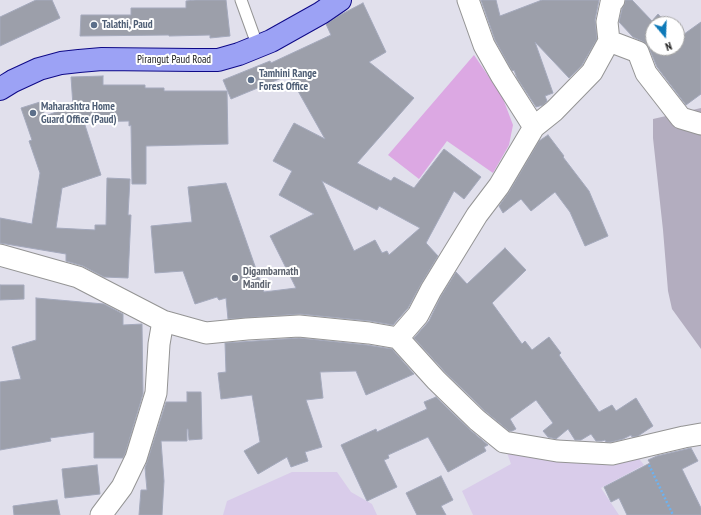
<!DOCTYPE html>
<html>
<head>
<meta charset="utf-8">
<style>
  body { margin:0 }
  #map { position:relative; width:701px; height:515px; overflow:hidden; background:#e1e0ec; font-family:"PT Sans Narrow",sans-serif }
  canvas { display:block }
  .north { position:absolute; left:645px; top:16px; width:40px; height:40px; box-sizing:border-box; background:#fff; border:1px solid #a3a3a3; border-radius:50%; rotate:161deg; font-size:11px; font-weight:700; line-height:16px; text-align:center; color:#1a1a1a }
  .north::after { content:''; display:block; margin:auto; width:14px; height:18px; background:#0d79b8; clip-path:polygon(50% 0,100% 100%,50% 72%,0 100%) }
</style>
</head>
<body>
<div id="map">
<canvas width="701" height="515"></canvas>
<div class="north">N</div>
</div>
<script>
const c = document.querySelector('canvas').getContext('2d');
c.lineJoin = 'round';
function paint(path, color) { c.fillStyle = color; c.fill(path, 'evenodd'); }
const shape = rows => new Path2D(rows.map(r => 'M' + r).join(''));
function strokePath(path, color, width, dash) { c.strokeStyle = color; c.lineWidth = width; c.lineCap = dash ? 'butt' : 'round'; c.setLineDash(dash || []); c.stroke(path); }
function drawText(font, color, halo, rows, align = 'center') {
  c.font = font + ' "PT Sans Narrow",sans-serif'; c.lineWidth = 4; c.setLineDash([]); c.textBaseline = 'middle'; c.strokeStyle = halo; c.fillStyle = color; for (const [text, x, y, turn = 0] of rows) {
    c.save(); c.translate(x, y); c.rotate((+turn || 0) * Math.PI / 180); c.textAlign = isNaN(turn) ? turn : align; if (halo) c.strokeText(text, 0, 0); c.fillText(text, 0, 0); c.restore();
  }
}
const construction = shape([
  [701,108,701,349,672,309,668,291,663,230,653,138,653,119]
]);
const farmland = shape([
  [506,450,537,459,584,460,637,456,644,465,601,488,619,515,473,515,462,491,511,464],
  [292,472,337,472,351,492,372,504,377,515,223,515,227,501]
]);
const grass = shape([
  [474,55,502,96,513,125,509,145,493,173,447,141,419,179,388,155]
]);
const building = shape([
  [36,0,52,0,60,18,0,46,0,17,36,0],
  [195,0,226,0,230,36,210,38,210,35,169,36,169,35,80,36,81,15,131,15,131,8,186,8,186,1,195,0],
  [481,0,496,0,500,16,542,0,599,0,595,20,597,39,582,65,569,78,535,42,553,93,545,96,547,101,543,105,536,107,517,78,514,70,513,71,511,69,495,40,481,0],
  [626,0,632,0,652,21,658,14,667,24,653,24,653,48,677,48,677,34,680,37,701,22,701,94,686,105,657,67,649,48,647,44,642,41,633,37,619,22,622,9,625,3,626,0],
  [363,3,386,52,369,62,414,98,357,163,391,181,394,177,414,188,444,149,481,177,464,199,454,191,426,243,438,256,421,284,408,308,393,325,370,321,300,314,228,319,226,298,219,300,217,297,195,304,183,271,155,273,151,226,192,222,188,187,226,183,264,292,296,288,270,236,314,214,279,195,292,171,273,161,294,123,325,139,289,75,231,99,223,80,270,61,271,63,331,35,326,24,340,15,363,3],
  [322,181,377,210,379,206,420,228,389,255,387,251,382,253,375,240,354,251,322,181],
  [103,76,103,85,145,85,145,88,164,88,164,91,227,91,228,144,146,146,146,184,132,184,131,125,129,126,129,121,84,122,101,175,62,188,56,228,95,230,95,225,106,225,107,178,130,179,128,215,131,215,128,278,104,277,83,266,66,261,66,254,0,243,0,218,32,224,40,173,29,141,32,140,21,108,40,102,45,116,73,106,71,77,103,76],
  [548,135,564,156,563,157,589,191,608,236,585,246,570,212,555,192,531,211,521,199,503,213,499,206,509,192,539,141,548,135],
  [505,248,526,270,492,303,522,344,525,341,532,350,549,337,561,353,559,355,599,412,612,405,616,411,636,398,653,426,638,436,632,437,631,435,623,439,611,442,606,442,605,440,602,441,596,441,591,434,581,440,575,440,568,429,556,439,548,437,543,431,553,423,536,400,510,419,516,429,512,431,509,431,485,411,445,372,414,338,429,321,441,296,456,272,467,284,505,248],
  [0,285,24,285,24,299,0,300,0,285],
  [36,298,104,304,123,314,123,325,142,324,143,394,125,454,123,458,94,458,94,432,50,438,51,441,0,450,0,382,21,379,12,347,36,340,36,298],
  [299,338,367,345,392,349,414,374,366,395,356,371,320,372,323,398,306,400,322,447,305,452,308,461,291,467,287,457,258,474,244,451,260,442,252,395,221,399,218,373,226,372,225,343,299,338],
  [187,392,201,392,202,439,189,440,188,429,187,429,187,441,161,441,164,481,162,515,139,515,141,490,147,490,145,468,147,462,166,402,187,402,187,392],
  [436,397,469,429,488,445,484,447,486,451,448,472,428,437,388,455,389,458,384,460,397,487,367,501,341,445,376,429,377,432,427,409,424,402,436,397],
  [691,448,698,461,682,469,701,508,701,515,627,515,619,498,611,502,604,487,650,463,648,460,657,456,691,448],
  [97,465,100,494,65,498,62,469,97,465],
  [441,476,453,500,441,506,446,515,417,515,406,493,441,476],
  [57,500,60,515,14,515,13,506,57,500]
]);
const path = shape([
  [649,465,673,515]
]);
const service = shape([
  [241,0,258,47]
]);
const minor = shape([
  [468,0,484,45,501,75,534,127],
  [609,41,638,52,646,73,681,118,701,124],
  [0,255,78,277,163,321,206,333,247,329,299,326,369,333,398,338,436,380,477,420,504,442,557,451,612,454,684,437,701,434],
  [398,338,418,315,431,290,477,215,499,186,534,127,554,111,592,72,609,41,607,22,611,3,614,0],
  [101,515,122,487,136,458,156,393,159,344,163,321]
]);
const primary = shape([
  [0,89,13,81,39,69,61,63,79,61,102,59,193,60,218,60,239,54,271,41,321,13,340,0]
]);
const markers = [
  [94,25,4,"#5c6f8a"],
  [251,80,4,"#5c6f8a"],
  [33,113,4,"#5c6f8a"],
  [235,278,4,"#6b7280"]
];
const serviceNames = [
  ["Talathi, Paud",102,25],
  ["Tamhini Range",259,74],
  ["Forest Office",259,87],
  ["Maharashtra Home",41,107],
  ["Guard Office (Paud)",41,120]
];
const streetNames = [
  ["Pirangut Paud Road",174,60]
];
const worshipNames = [
  ["Digambarnath",243,272],
  ["Mandir",243,285]
];
paint(construction, '#b3adbf');
paint(farmland, '#d9ccea');
paint(grass, '#dca8e3');
paint(building, '#9c9faa');
strokePath(building, '#a4a9bc', 1);
strokePath(service, '#949494', 13);
strokePath(minor, '#949494', 23);
strokePath(primary, '#0e0987', 24);
strokePath(path, '#6db2f0', 2.5, [2, 2]);
strokePath(service, '#fff', 11);
strokePath(minor, '#fff', 21);
strokePath(primary, '#9ca2f5', 22);
for (const [x, y, r, color] of markers) { const dot = new Path2D(); dot.arc(x, y, r, 0, 2 * Math.PI); c.fillStyle = color; c.fill(dot); strokePath(dot, '#fff', 1.5); }
drawText('bold 11px', '#4e5e75', '#fff', serviceNames, 'left');
drawText('11px', '#1a1a1a', '#fff', streetNames);
drawText('bold 11px', '#5b616d', '#fff', worshipNames, 'left');
</script>
</body>
</html>
